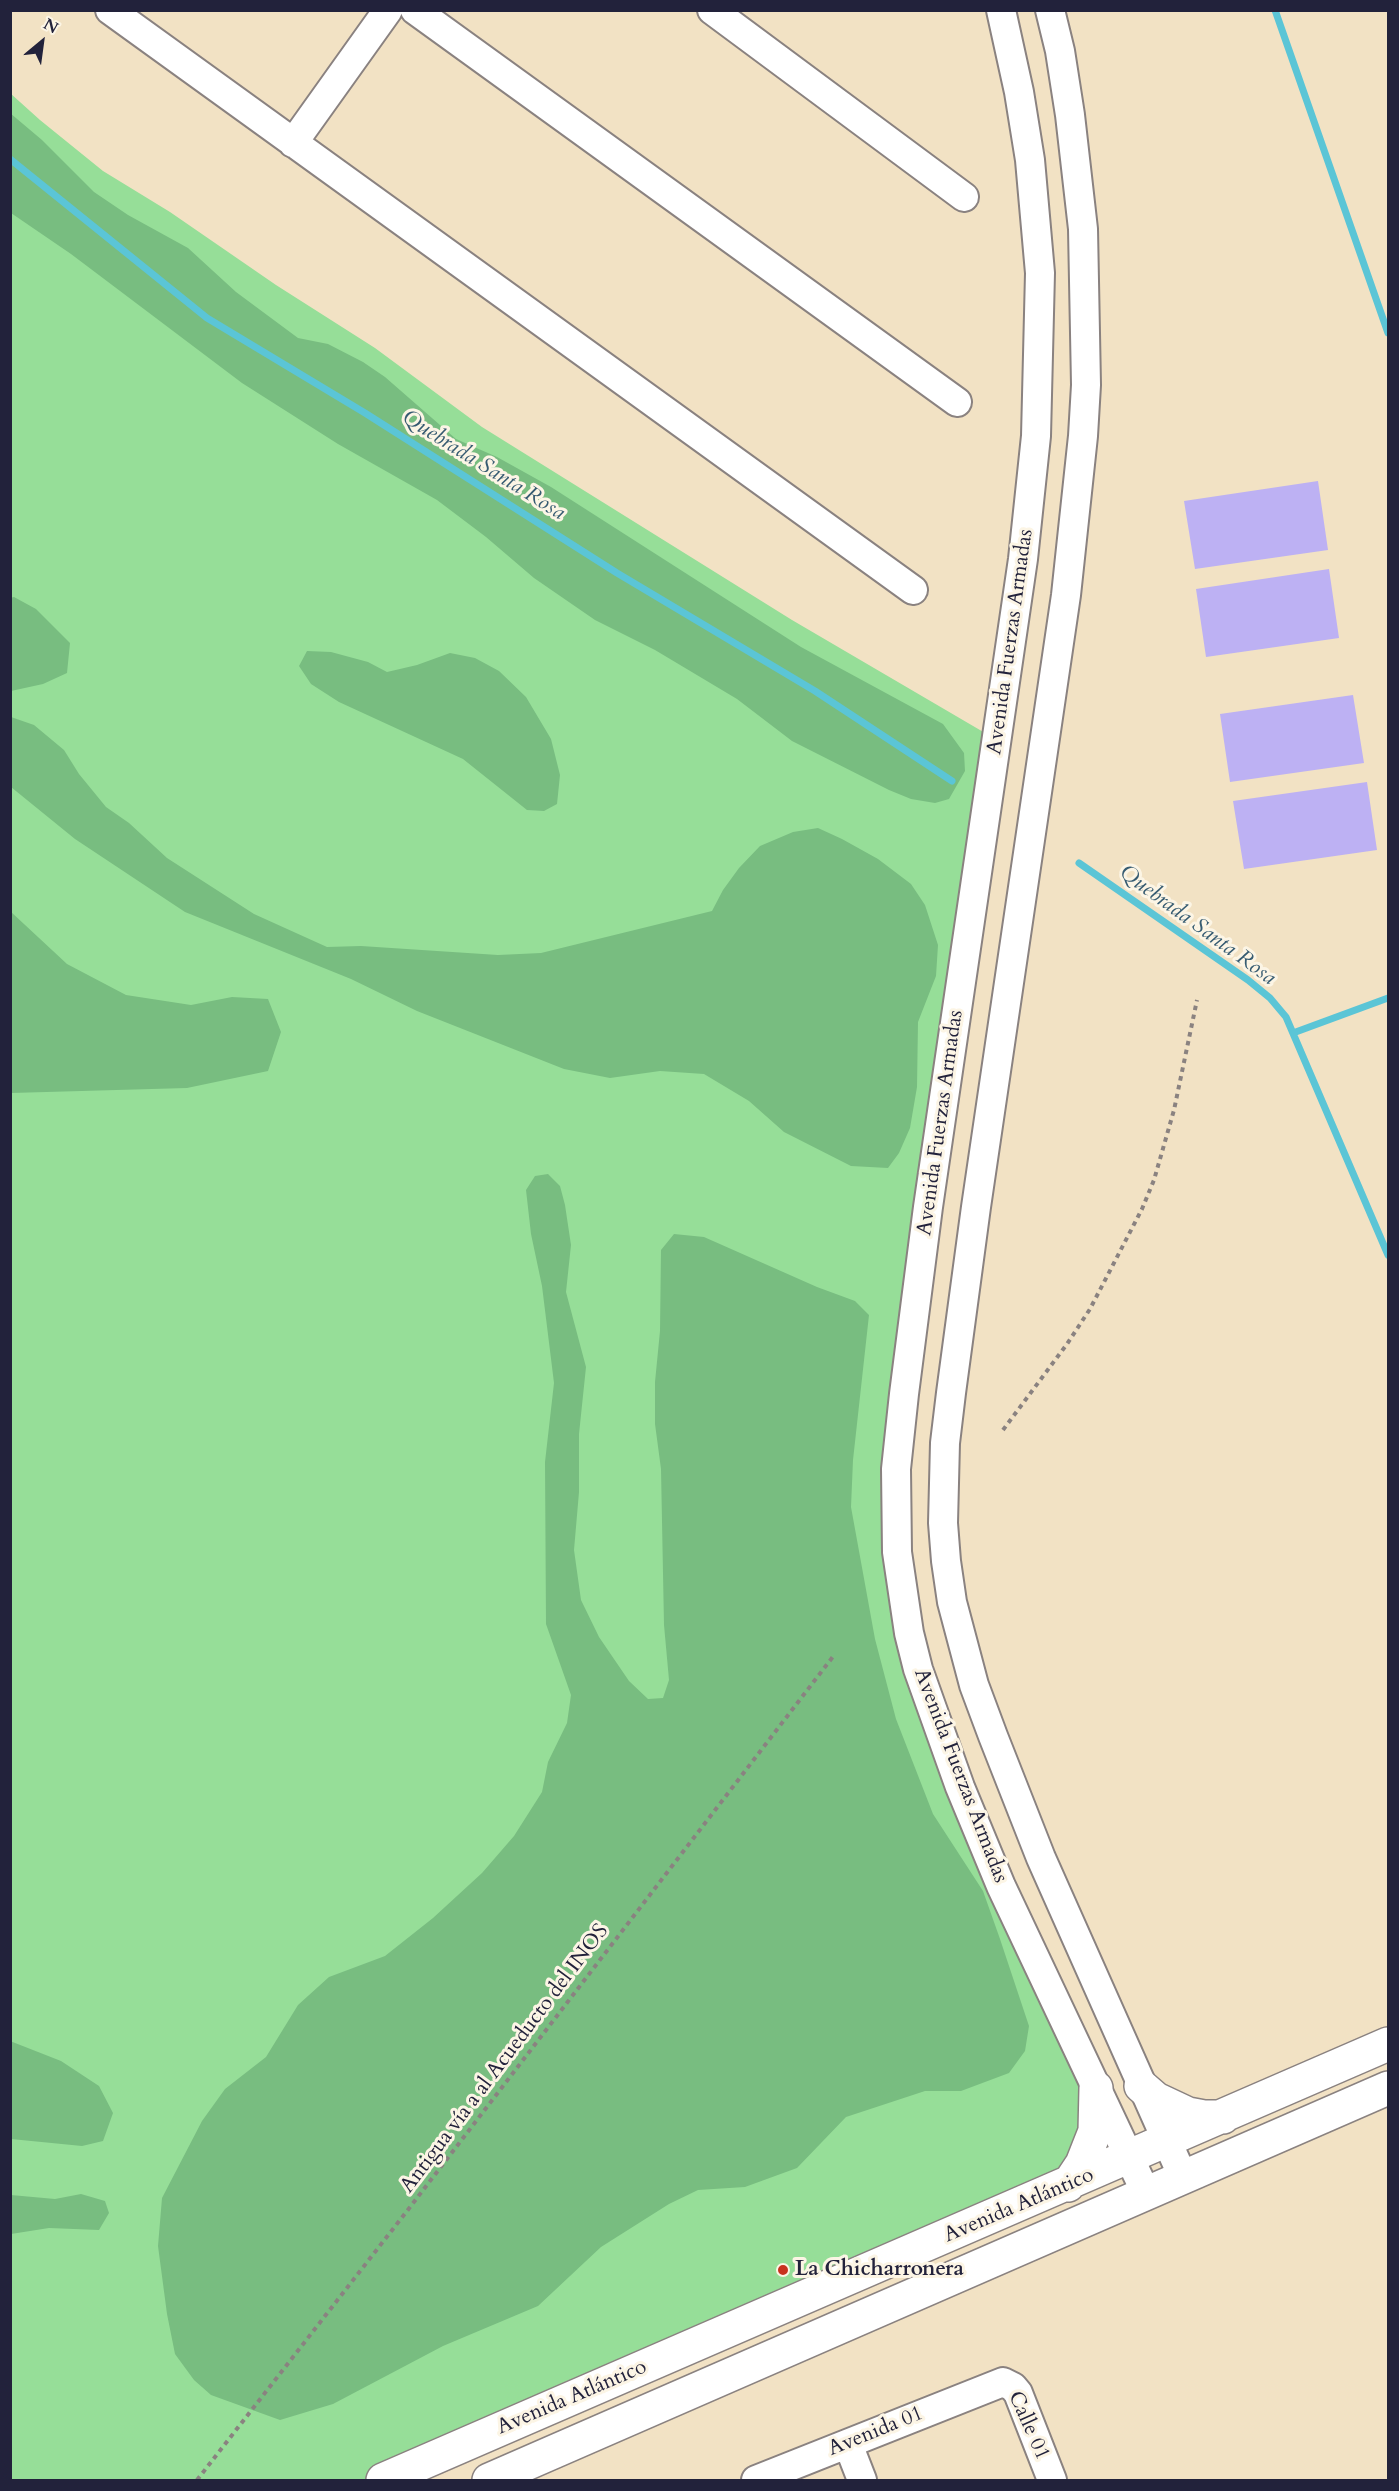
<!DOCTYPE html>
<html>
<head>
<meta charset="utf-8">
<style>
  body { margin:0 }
  #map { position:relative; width:1399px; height:2491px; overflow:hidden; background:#f2e2c4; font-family:Cardo,serif }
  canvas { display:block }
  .frame { position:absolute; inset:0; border:12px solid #22223b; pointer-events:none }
  .north { position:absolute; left:12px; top:12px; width:60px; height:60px; -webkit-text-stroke:4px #fcf5e5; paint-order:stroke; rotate:29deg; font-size:16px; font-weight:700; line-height:24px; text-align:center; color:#22223b }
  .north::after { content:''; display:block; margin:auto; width:21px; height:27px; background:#22223b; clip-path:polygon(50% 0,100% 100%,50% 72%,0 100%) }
</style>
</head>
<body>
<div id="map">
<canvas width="1399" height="2491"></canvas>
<div class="frame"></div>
<div class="north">N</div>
</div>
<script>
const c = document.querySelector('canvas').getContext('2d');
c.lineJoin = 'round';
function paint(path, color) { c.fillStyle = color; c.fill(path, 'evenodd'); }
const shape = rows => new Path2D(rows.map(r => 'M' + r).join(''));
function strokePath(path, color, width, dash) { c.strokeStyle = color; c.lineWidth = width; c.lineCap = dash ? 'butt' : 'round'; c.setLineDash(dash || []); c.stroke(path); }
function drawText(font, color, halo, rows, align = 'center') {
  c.font = font + ' Cardo,serif'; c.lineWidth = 6; c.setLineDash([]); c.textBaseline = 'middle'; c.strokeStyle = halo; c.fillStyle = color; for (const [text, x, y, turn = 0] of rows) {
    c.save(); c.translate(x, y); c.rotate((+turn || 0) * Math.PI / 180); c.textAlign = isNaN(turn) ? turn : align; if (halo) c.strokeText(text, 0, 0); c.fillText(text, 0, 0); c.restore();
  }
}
const green = shape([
  [10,93,40,120,103,171,170,212,276,285,375,348,482,427,792,620,997,740,904,1394,909,1633,1096,2088,1082,2164,383,2480,11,2480]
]);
const forest = shape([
  [10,113,42,140,94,192,128,215,188,248,236,292,298,338,328,344,363,362,385,377,456,439,497,457,551,487,801,647,943,724,964,753,965,771,949,799,935,803,911,799,889,790,792,741,737,699,655,650,595,620,534,578,486,537,437,500,338,444,242,383,71,254,11,213],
  [14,597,36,609,70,643,67,673,43,684,11,691,10,598],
  [307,651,331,652,368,662,387,672,417,665,450,653,475,658,499,671,526,697,551,739,560,775,557,804,544,811,527,810,463,759,339,702,311,684,299,666],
  [11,717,34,725,64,750,79,774,106,807,129,823,167,858,254,914,327,947,361,946,498,955,541,953,712,911,723,890,739,868,760,846,793,832,818,828,842,839,878,859,911,884,925,905,938,945,936,976,918,1022,917,1087,910,1128,899,1153,888,1168,851,1166,784,1132,749,1101,704,1074,660,1071,610,1078,564,1069,417,1011,351,979,185,912,75,839,11,787],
  [10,911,67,964,126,995,191,1005,232,997,268,999,281,1032,268,1071,187,1088,11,1093],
  [548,1174,560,1186,565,1205,571,1245,566,1292,586,1367,579,1434,579,1492,574,1550,581,1600,599,1637,629,1681,648,1699,663,1698,669,1680,664,1625,661,1469,655,1424,655,1382,660,1331,661,1250,674,1234,704,1237,817,1287,855,1301,869,1315,853,1460,851,1507,875,1639,896,1719,933,1814,983,1891,1000,1939,1029,2026,1025,2051,1009,2073,961,2091,925,2091,846,2117,797,2168,745,2187,698,2190,669,2204,601,2247,538,2306,443,2346,333,2404,280,2420,211,2395,194,2380,175,2354,167,2314,158,2246,162,2198,202,2121,225,2089,266,2057,298,2005,329,1977,385,1956,433,1918,482,1873,514,1836,542,1792,548,1762,567,1723,571,1695,546,1624,545,1462,554,1383,542,1286,531,1234,526,1190,535,1176],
  [10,2041,61,2061,99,2086,113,2113,103,2141,82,2146,11,2139],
  [81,2194,105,2201,109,2213,99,2230,49,2228,11,2234,11,2195,55,2199]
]);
const stream = shape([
  [1275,10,1388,333],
  [10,159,207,318,365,413,617,573,815,691,952,781],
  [1079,863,1248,980,1270,998,1286,1017,1388,1255],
  [1293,1033,1388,998]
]);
const building = shape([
  [1318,481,1328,550,1195,569,1184,501],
  [1329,569,1339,638,1206,657,1196,589],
  [1353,695,1364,763,1230,782,1220,714],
  [1367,782,1377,850,1244,869,1233,801]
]);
const path = shape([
  [1003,1430,1067,1344,1090,1309,1142,1209,1154,1180,1174,1110,1197,1000],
  [197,2480,407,2211,835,1654]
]);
const minor = shape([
  [110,10,913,590],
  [415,10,957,402],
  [712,10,964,197],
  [1001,10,1019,92,1030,160,1040,273,1036,436,1023,559,928,1207,904,1394,896,1469,897,1552,909,1633,918,1669,960,1787,1001,1886,1146,2193],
  [1050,10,1060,51,1070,115,1083,229,1086,385,1083,436,1066,595,976,1207,951,1393,945,1443,943,1523,946,1561,952,1602,974,1685,993,1736,1041,1858,1183,2177],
  [293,143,388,10],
  [848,2444,862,2480],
  [756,2480,1003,2382,1013,2387,1018,2393,1052,2480]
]);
const major = shape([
  [1141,2086,1156,2099,1188,2114,1204,2117,1223,2117],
  [1068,2185,1082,2164,1095,2131,1096,2088],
  [383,2480,1388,2044],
  [489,2480,1388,2088]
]);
const markers = [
  [783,2270,6,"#c8321e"]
];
const streetNames = [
  ["Avenida Fuerzas Armadas",1011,642,-82],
  ["Avenida Fuerzas Armadas",941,1123,-82],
  ["Avenida Fuerzas Armadas",960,1776,69],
  ["Antigua vía a al Acueducto del INOS",505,2059,-53],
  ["Avenida Atlántico",1019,2206,-23],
  ["Avenida Atlántico",572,2398,-23],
  ["Calle 01",1028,2426,66],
  ["Avenida 01",876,2432,-22]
];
const poiNames = [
  ["La Chicharronera",795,2270]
];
const waterNames = [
  ["Quebrada Santa Rosa",483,466,32],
  ["Quebrada Santa Rosa",1197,926,36]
];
paint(green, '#96de98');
paint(forest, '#78bd80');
strokePath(stream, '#5bc5d6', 7);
paint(building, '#bdb1f3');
strokePath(minor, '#8a8280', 32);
strokePath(major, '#8a8280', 36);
strokePath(path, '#8a8280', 4, [4.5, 4.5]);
strokePath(minor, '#fff', 28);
strokePath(major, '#fff', 33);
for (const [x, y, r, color] of markers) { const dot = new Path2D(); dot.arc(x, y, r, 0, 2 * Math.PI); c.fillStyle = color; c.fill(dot); strokePath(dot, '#fcf5e5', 2); }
drawText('21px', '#22223b', '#fcf5e5', streetNames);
drawText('bold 21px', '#22223b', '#fcf5e5', poiNames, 'left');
drawText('italic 22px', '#365b71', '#fcf5e5', waterNames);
</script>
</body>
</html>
